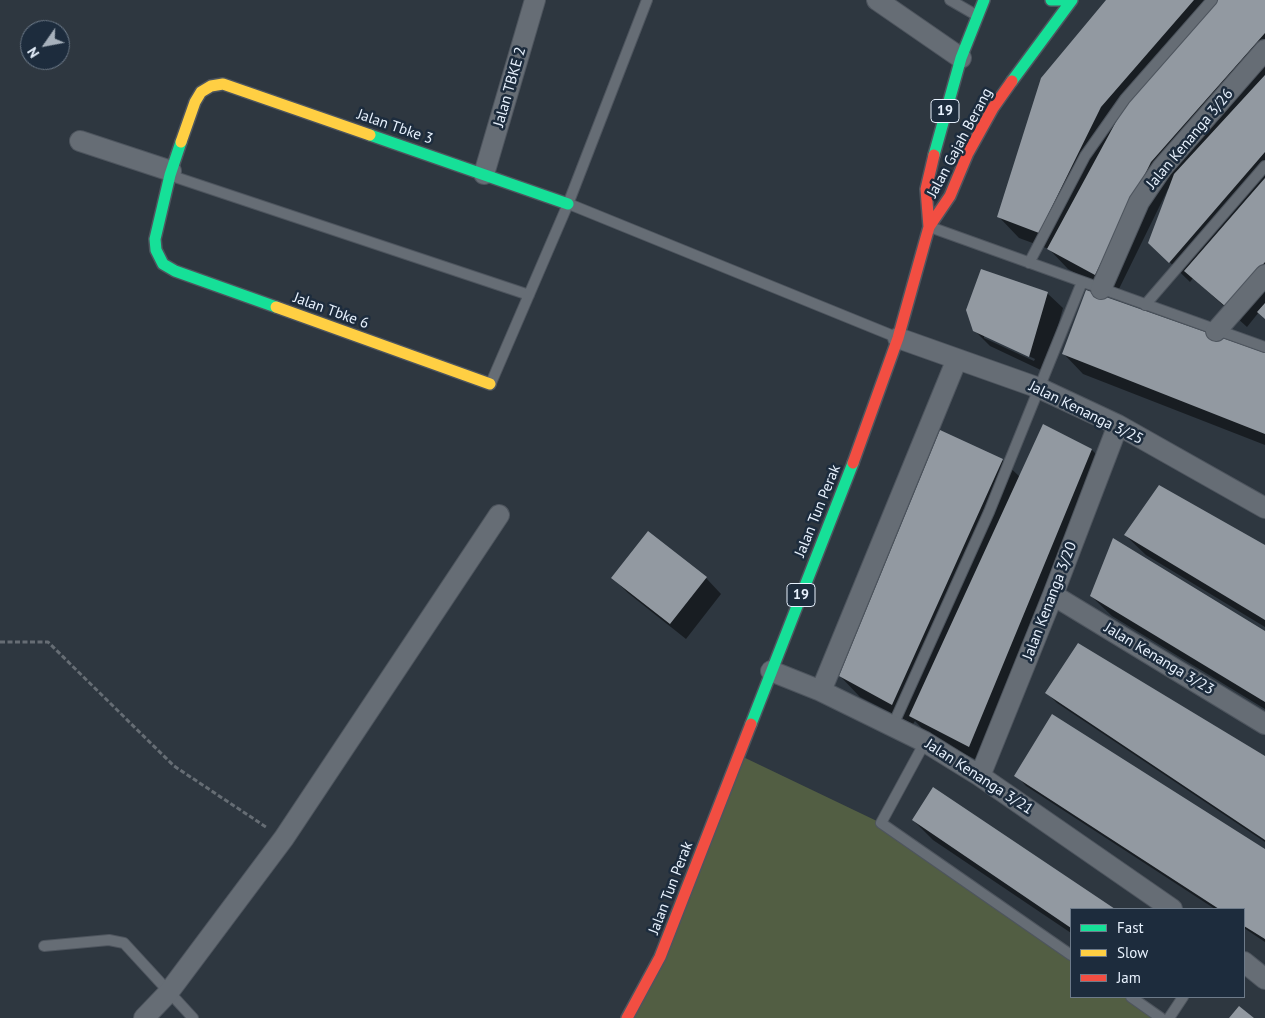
<!DOCTYPE html>
<html>
<head>
<meta charset="utf-8">
<style>
  body { margin:0 }
  #map { position:relative; width:1265px; height:1018px; overflow:hidden; background:#2e3740; font-family:"PT Sans",sans-serif }
  canvas { display:block }
  .legend { position:absolute; left:1070px; top:908px; width:175px; height:90px; box-sizing:border-box; background:#1d2c3d; border:1px solid #6e7b8a; margin:0; padding:6px 9px; list-style:none; font-size:15px; color:#e8f2fe }
  .legend li { display:flex; align-items:center; gap:10px; height:25px }
  .legend b { width:25px; border:1px solid #6e7b8a }
  .north { position:absolute; left:20px; top:20px; width:50px; height:50px; box-sizing:border-box; background:#1d2c3d; border:1px solid #6e7b8a; border-radius:50%; rotate:237deg; font-size:14px; font-weight:700; line-height:20px; text-align:center; color:#e8f2fe }
  .north::after { content:''; display:block; margin:auto; width:18px; height:22px; background:#a7b1bc; clip-path:polygon(50% 0,100% 100%,50% 72%,0 100%) }
</style>
</head>
<body>
<div id="map">
<canvas width="1265" height="1018"></canvas>
<ul class="legend">
<li><b style="height:6px;background:#16e098"></b>Fast</li>
<li><b style="height:6px;background:#ffcf43"></b>Slow</li>
<li><b style="height:6px;background:#f24e42"></b>Jam</li>
</ul>
<div class="north">N</div>
</div>
<script>
const c = document.querySelector('canvas').getContext('2d');
c.lineJoin = 'round';
function paint(path, color) { c.fillStyle = color; c.fill(path, 'evenodd'); }
const shape = rows => new Path2D(rows.map(r => 'M' + r).join(''));
function strokePath(path, color, width, dash) { c.strokeStyle = color; c.lineWidth = width; c.lineCap = dash ? 'butt' : 'round'; c.setLineDash(dash || []); c.stroke(path); }
function drawText(font, color, halo, rows, align = 'center') {
  c.font = font + ' "PT Sans",sans-serif'; c.lineWidth = 5; c.setLineDash([]); c.textBaseline = 'middle'; c.strokeStyle = halo; c.fillStyle = color; for (const [text, x, y, turn = 0] of rows) {
    c.save(); c.translate(x, y); c.rotate((+turn || 0) * Math.PI / 180); c.textAlign = isNaN(turn) ? turn : align; if (halo) c.strokeText(text, 0, 0); c.fillText(text, 0, 0); c.restore();
  }
}
const green = shape([
  [739,755,881,823,1071,955,1071,997,1131,997,1161,1018,634,1018]
]);
const shadow = shape([
  [1108,0,1265,0,1265,318,1259,312,1247,327,1193,278,1190,282,1150,243,1169,190,1168,189,1116,295,1068,269,1049,249,1019,238,999,217],
  [1047,293,1063,308,1045,372,990,346,974,330],
  [984,335,1035,359,1034,361,984,338],
  [1063,353,1265,354,1265,445,1083,374],
  [1092,450,1112,470,989,766,930,737,915,721,913,724,860,697,840,676,1002,460,1020,477],
  [1125,535,1265,546,1265,627,1146,555],
  [613,578,706,578,721,594,686,639,628,593],
  [1091,596,1265,633,1265,709,1112,616],
  [1047,693,1265,757,1265,842,1057,703],
  [1016,775,1265,851,1265,942,1244,928,1244,909,1215,909,1026,786],
  [934,789,1113,909,1071,909,1071,933,933,840,913,820]
]);
const building = shape([
  [1106,0,1194,0,1101,107,1039,233,997,217,1041,78],
  [1218,0,1265,0,1265,33,1151,162,1095,275,1047,249,1124,107],
  [1265,75,1265,152,1169,263,1148,243,1174,174],
  [1265,178,1265,262,1226,307,1184,271],
  [981,269,1048,292,1029,357,973,331,966,310],
  [1086,290,1265,353,1265,434,1062,354],
  [1265,303,1265,319,1257,312],
  [1043,424,1092,449,969,747,909,716],
  [940,430,1003,459,892,705,839,676],
  [1159,485,1265,545,1265,620,1124,535],
  [648,531,707,577,670,624,611,578],
  [1113,538,1265,631,1265,702,1090,596],
  [1078,643,1265,756,1265,840,1045,693],
  [1052,714,1265,849,1265,939,1244,926,1244,909,1219,909,1014,776],
  [933,787,1115,909,1071,909,1071,928,912,820],
  [1239,1006,1254,1018,1229,1018]
]);
const path = shape([
  [0,642,48,642,174,766,266,827]
]);
const lane = shape([
  [950,0,976,15],
  [172,176,529,295],
  [569,204,896,337],
  [930,227,1265,347],
  [1029,263,1085,156,1125,99,1212,0],
  [1145,305,1265,166],
  [491,383,568,204,647,0],
  [893,725,989,512,1082,282],
  [925,742,881,823,1071,955],
  [44,946,109,940,124,943,193,1018],
  [1131,997,1161,1018],
  [1169,1018,1183,997]
]);
const street = shape([
  [877,0,961,58],
  [80,141,171,171],
  [484,174,535,0],
  [1101,289,1139,202,1162,168,1265,50],
  [1216,331,1265,275],
  [898,338,1039,388,1118,425,1265,508],
  [1053,595,1265,724],
  [771,671,821,691,925,742,980,776,1172,909],
  [821,691,957,359],
  [980,776,1053,595,1118,425],
  [1244,962,1265,979],
  [144,1018,168,993,284,838,499,515]
]);
const fast = shape([
  [1051,0,1060,0],
  [1012,81,1072,0],
  [370,135,568,204],
  [181,142,170,175,155,239,156,250,163,264,175,271,276,307],
  [934,155,961,58,984,0],
  [751,724,853,463]
]);
const slow = shape([
  [181,142,195,102,201,92,211,86,223,84,370,135],
  [276,307,490,384]
]);
const jam = shape([
  [929,227,950,196,968,153,993,108,1012,81],
  [853,463,898,338,929,227,926,189,934,155],
  [627,1018,660,957,751,724]
]);
const shields = [
  [945,111,28],
  [801,595,28]
];
const shieldNames = [
  ["19",945,111],
  ["19",801,595]
];
const streetNames = [
  ["Jalan TBKE 2",510,87,-74],
  ["Jalan Tbke 3",395,127,19],
  ["Jalan Kenanga 3/26",1190,139,-50],
  ["Jalan Gajah Berang",960,143,-62],
  ["Jalan Tbke 6",331,311,20],
  ["Jalan Kenanga 3/25",1086,413,26],
  ["Jalan Tun Perak",818,511,-68],
  ["Jalan Kenanga 3/20",1050,601,-69],
  ["Jalan Kenanga 3/23",1159,659,31],
  ["Jalan Kenanga 3/21",979,777,33],
  ["Jalan Tun Perak",671,888,-69]
];
paint(green, '#525e43');
paint(shadow, '#0007');
paint(building, '#9299a1');
strokePath(lane, '#4e555e', 12);
strokePath(street, '#4e555e', 22);
strokePath(fast, '#4e555e', 14);
strokePath(slow, '#4e555e', 14);
strokePath(jam, '#4e555e', 14);
strokePath(path, '#666d74', 3, [5, 2.5]);
strokePath(lane, '#666d75', 10);
strokePath(street, '#666d75', 20);
strokePath(fast, '#16e098', 11);
strokePath(slow, '#ffcf43', 11);
strokePath(jam, '#f24e42', 11);
for (const [x, y, w] of shields) { const box = new Path2D(); box.roundRect(x - w / 2, y - 11.5, w, 23, 4); c.fillStyle = '#1d2c3d'; c.fill(box); strokePath(box, '#e8f2fe', 1); }
drawText('bold 14px', '#e8f2fe', null, shieldNames);
drawText('15px', '#e8f2fe', '#1d2c3d', streetNames);
</script>
</body>
</html>
